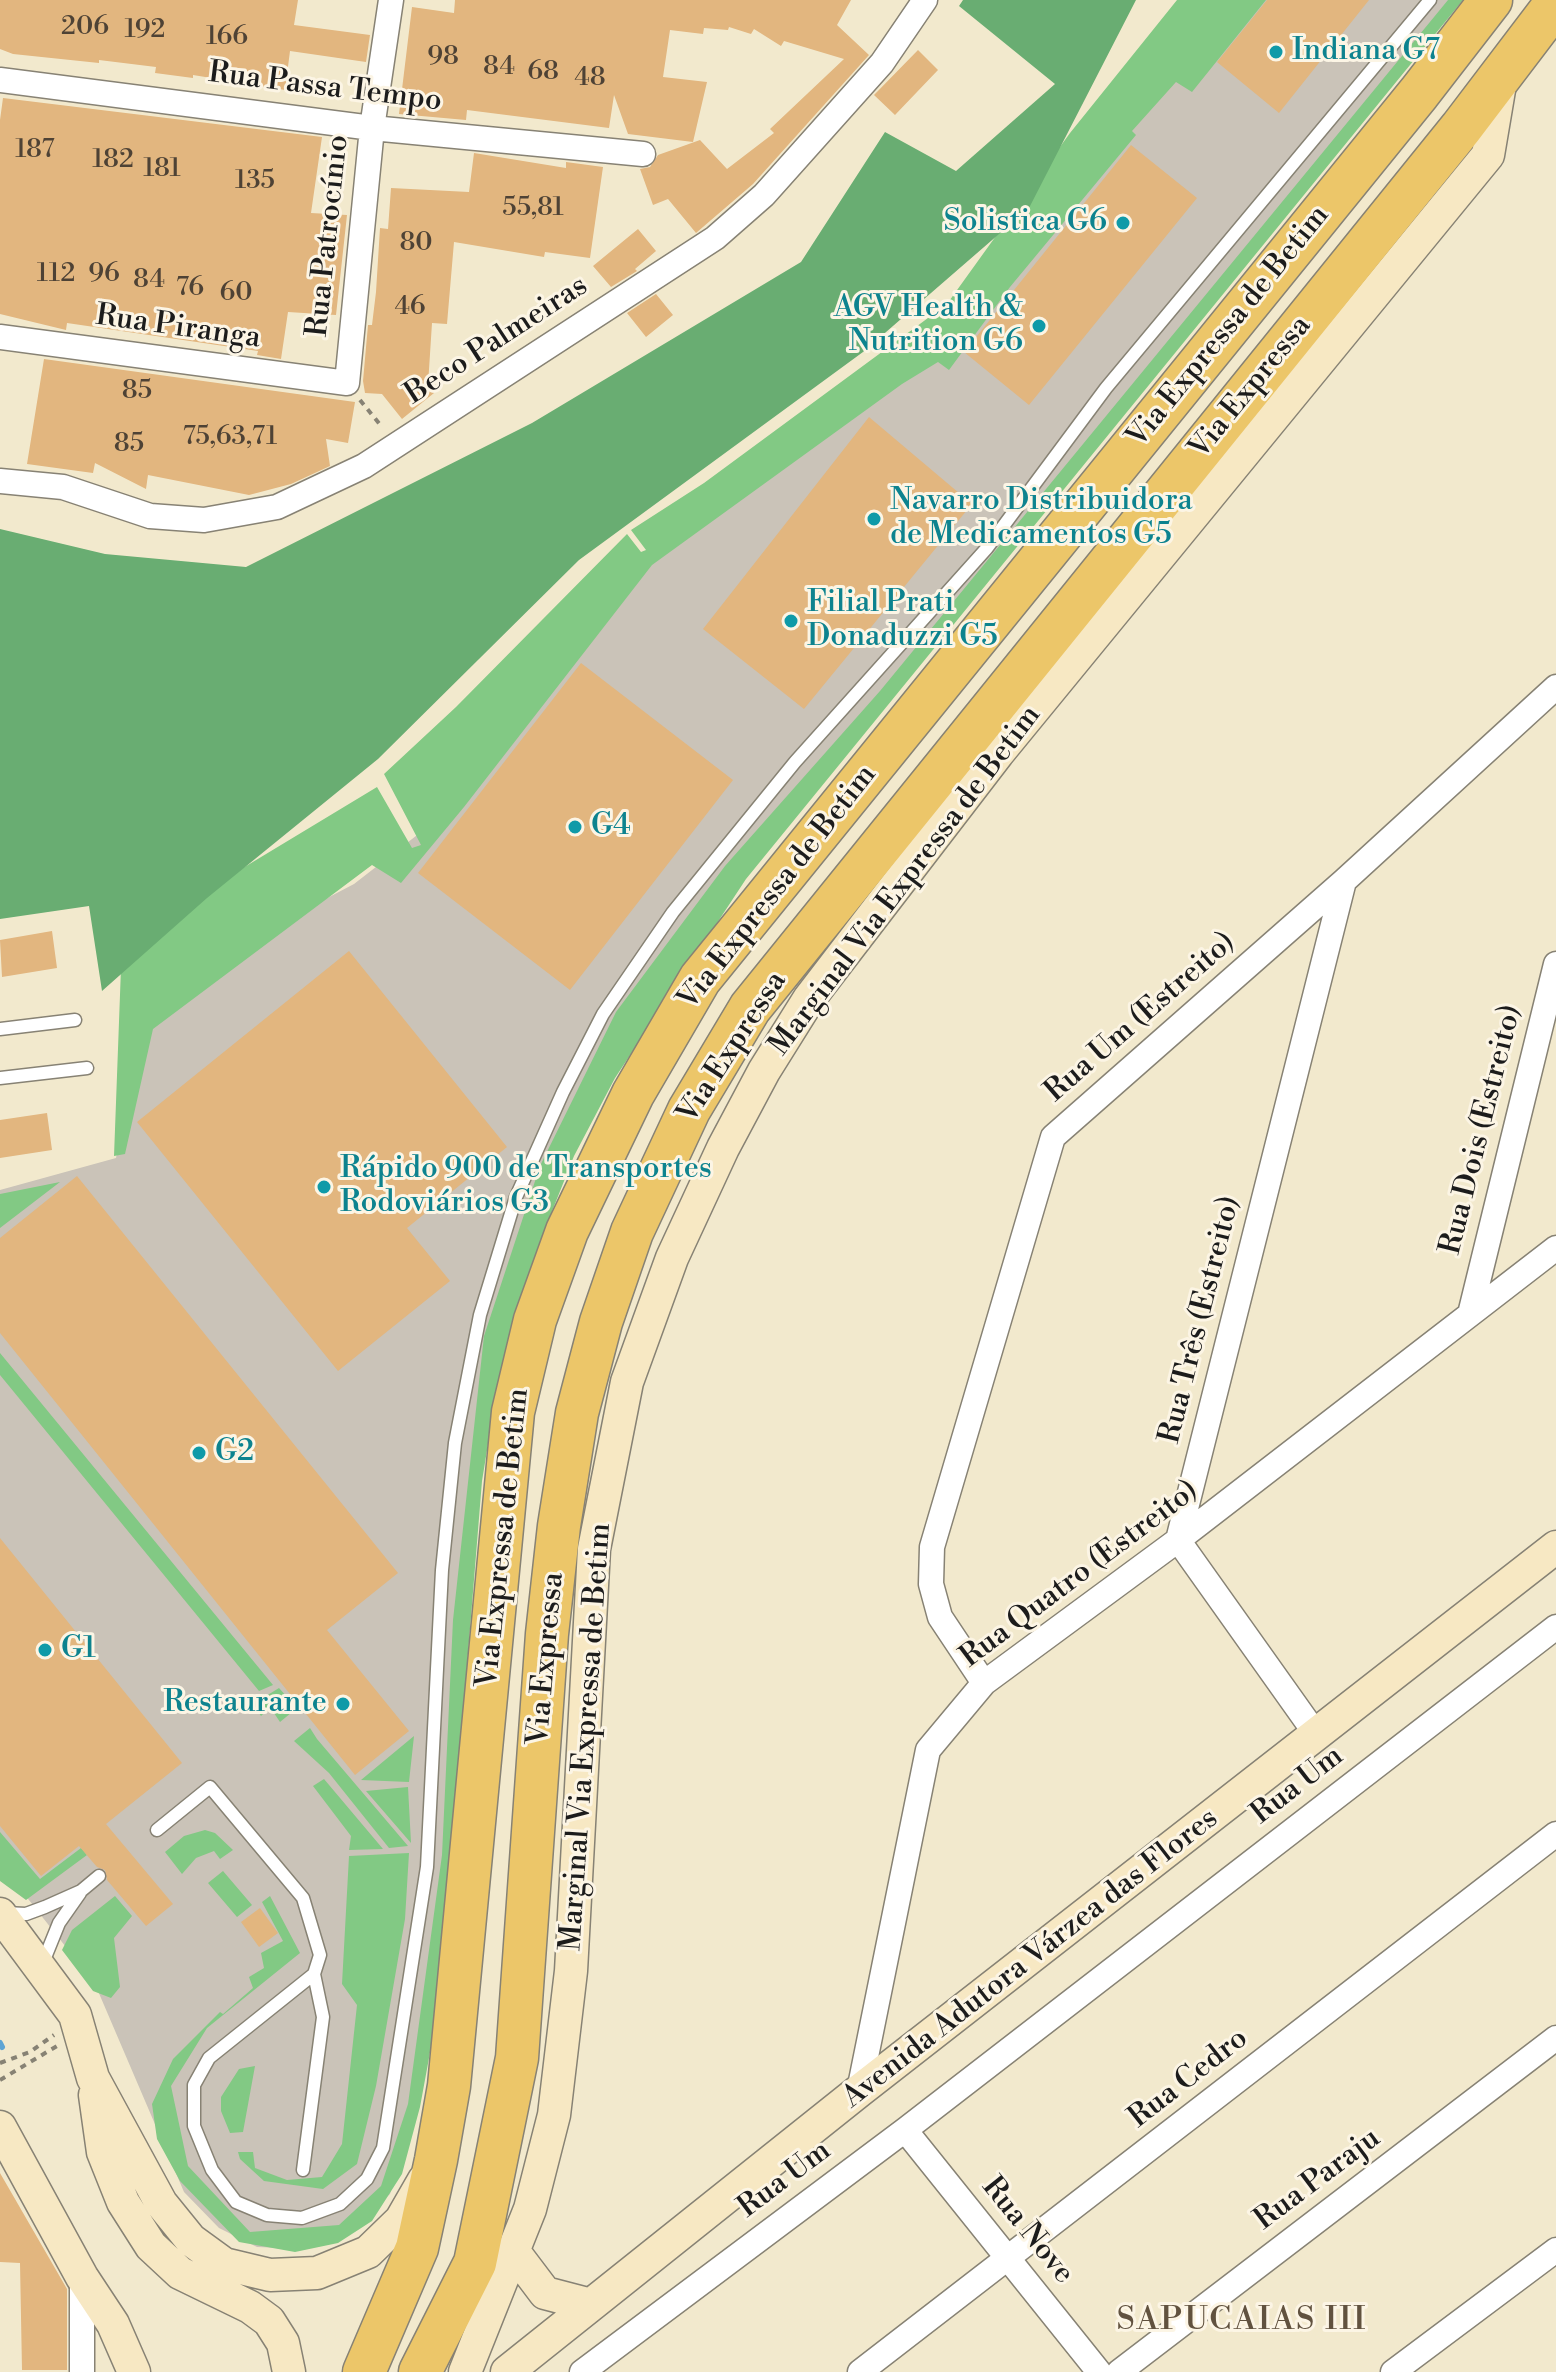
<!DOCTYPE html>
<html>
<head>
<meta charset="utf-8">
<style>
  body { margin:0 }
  canvas { display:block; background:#f2e9cd }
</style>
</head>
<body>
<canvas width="1556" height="2372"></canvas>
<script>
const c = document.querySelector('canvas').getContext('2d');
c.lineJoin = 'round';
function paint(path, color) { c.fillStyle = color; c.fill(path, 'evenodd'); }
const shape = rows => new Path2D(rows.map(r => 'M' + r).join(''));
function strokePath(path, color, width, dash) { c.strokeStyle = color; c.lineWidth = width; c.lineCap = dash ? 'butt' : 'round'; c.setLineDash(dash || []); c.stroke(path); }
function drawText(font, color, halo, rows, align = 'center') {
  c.font = font + ' "Libre Bodoni",serif'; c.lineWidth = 6; c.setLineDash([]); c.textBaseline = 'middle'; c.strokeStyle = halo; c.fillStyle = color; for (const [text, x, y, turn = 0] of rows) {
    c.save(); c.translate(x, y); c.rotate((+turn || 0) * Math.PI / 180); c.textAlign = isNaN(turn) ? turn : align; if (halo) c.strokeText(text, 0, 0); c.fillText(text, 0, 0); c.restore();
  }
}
const industrial = shape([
  [1205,0,1453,0,746,870,611,1068,537,1228,483,1431,447,1857,412,2118,390,2194,350,2230,307,2249,257,2247,219,2228,184,2192,95,1984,25,1895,0,1874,0,1190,116,1158,148,992,354,884,452,808,641,557,909,371]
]);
const green = shape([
  [1177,0,1266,0,1192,92,1176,82,1132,131,1136,135,1010,287,949,370,938,362,902,384,652,565,464,807,401,883,372,865,153,1029,125,1154,114,1156,122,941,377,787,412,848,421,845,384,774,456,707,627,534,641,552,646,550,631,530,704,483,947,304,1070,133],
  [1448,0,1463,0,746,879,615,1078,574,1156,541,1239,494,1407,482,1481,440,1998,420,2107,402,2174,372,2221,338,2243,295,2252,239,2242,180,2181,157,2139,152,2104,173,2059,220,2012,223,2014,253,1988,249,1977,264,1968,261,1953,283,1941,262,1902,270,1896,300,1953,207,2028,171,2086,188,2166,250,2232,339,2225,381,2186,408,2104,442,1855,453,1620,484,1336,540,1166,616,1012,725,866,880,691],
  [60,1182,0,1228,0,1194],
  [0,1353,273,1685,259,1691,0,1375],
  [279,1688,297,1708,280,1722,270,1707,261,1716,253,1704],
  [310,1728,317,1739,408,1846,389,1848,329,1773,294,1741],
  [414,1736,409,1782,361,1780],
  [324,1779,383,1849,349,1850,351,1836,313,1786],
  [408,1787,411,1843,366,1791],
  [205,1830,215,1833,233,1850,220,1859,214,1851,196,1858,182,1874,165,1852,184,1836],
  [0,1832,40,1879,81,1848,87,1855,26,1900,0,1881],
  [409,1853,405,1919,376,2086,357,2164,323,2189,264,2181,240,2159,238,2152,253,2152,255,2168,287,2180,322,2177,342,2144,357,2005,342,1984,349,1856],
  [223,1871,252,1905,237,1917,208,1883],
  [115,1896,132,1916,114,1938,120,1987,111,1998,93,1991,62,1950,72,1930],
  [255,2066,243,2132,230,2133,221,2111,221,2097,239,2069]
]);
const forest = shape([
  [963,0,1136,0,1029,208,863,352,579,560,378,759,207,898,102,991,89,906,0,919,0,529,105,554,246,567,532,423,801,262,885,132,956,171,1055,84,959,6]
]);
const stream = shape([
  [0,2043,2,2047]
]);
const building = shape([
  [0,0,298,0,294,25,370,35,366,62,290,51,285,90,193,75,193,78,155,73,156,67,99,60,99,63,13,54,0,49],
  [455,0,851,0,837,25,869,55,753,184,696,233,668,199,653,205,640,169,650,167,658,155,700,140,727,169,774,133,770,129,844,59,784,41,781,46,754,29,751,34,729,27,728,30,704,28,703,34,670,30,663,77,707,82,693,142,628,134,614,95,609,128,467,110,466,120,399,114,412,7,454,13],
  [1267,0,1369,0,1279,113,1217,62],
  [918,50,938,70,895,115,874,95],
  [3,98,322,137,311,213,347,215,336,315,288,312,281,359,257,355,258,351,67,323,66,330,0,314,0,120],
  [1131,145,1197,198,1029,405,964,352],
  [474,153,566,168,566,162,603,167,590,258,545,252,544,257,454,242,447,324,432,323,428,385,434,393,402,419,382,394,365,393,363,381,368,325,372,325,376,292,380,228,388,229,391,188,469,192],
  [638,229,656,251,635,269,637,271,611,287,593,266],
  [656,294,673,315,646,337,627,313],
  [44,359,355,402,348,443,326,439,330,466,291,484,249,495,148,475,146,489,95,463,93,473,27,464],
  [869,417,972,504,804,709,703,629],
  [581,663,733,780,570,990,418,873],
  [52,931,57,968,2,977,0,940],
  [349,951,507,1147,407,1228,450,1281,338,1371,137,1122],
  [47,1113,52,1150,0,1158,0,1120],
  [77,1176,398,1573,327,1630,409,1731,355,1775,0,1333,0,1238],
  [0,1538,182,1763,106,1824,173,1904,146,1926,107,1880,105,1870,97,1867,79,1846,41,1876,0,1826],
  [260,1908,278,1933,259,1947,241,1922],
  [0,2173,67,2289,67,2370,22,2370,20,2263,0,2262]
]);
const path = shape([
  [360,400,382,427],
  [0,2063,30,2052,54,2035],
  [0,2080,57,2046]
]);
const lane = shape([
  [0,1029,75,1020],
  [0,1078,87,1068],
  [157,1830,210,1787,303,1898,320,1955,314,1974,209,2058,194,2085,194,2126,212,2170,236,2202,267,2215,302,2218,340,2204,367,2179,383,2148,427,1867,442,1570,455,1443,480,1315,516,1197,563,1092,603,1014,673,912,795,762,987,548,1106,388,1430,0],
  [5,1913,26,1914,45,1907,81,1891,99,1876],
  [42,1965,59,1923,80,1893],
  [303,2170,323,2017,314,1974]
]);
const street = shape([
  [0,80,372,128,643,154],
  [0,337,347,383,372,128,391,0],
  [0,481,63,487,150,516,204,520,277,507,364,466,715,238,764,195,882,63,925,0],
  [1471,1310,1556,964],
  [984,1683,940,1617,931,1584,932,1547,1053,1137,1344,881,1556,687],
  [1318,1737,1178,1540,1344,881],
  [859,2091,928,1750,984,1683,1178,1540,1556,1248],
  [905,2130,1099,2372],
  [82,2277,82,2372],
  [582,2372,905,2130,1556,1627],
  [860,2372,1556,1834],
  [1119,2372,1556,2038],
  [1393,2372,1556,2250]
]);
const secondary = shape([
  [0,1914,75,2015,93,2078,161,2203,191,2240,224,2264,270,2275,317,2273,368,2252,401,2220,424,2180],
  [95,2095,103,2152,123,2202,151,2246,180,2273,250,2307,269,2321,283,2343,289,2372],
  [0,2127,82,2277,113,2324,134,2372],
  [514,2252,545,2293,591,2305],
  [465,2372,530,2209,554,2115,571,1971,594,1549,627,1382,672,1258,723,1148,764,1071,809,999,998,753,1488,155,1501,78],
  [507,2372,859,2091,1556,1547]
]);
const highway = shape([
  [364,2372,417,2248,436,2160,449,2086,513,1412,535,1320,567,1231,633,1094,700,979,1419,93,1491,0],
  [420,2372,475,2263,517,2058,547,1634,559,1526,577,1413,601,1322,632,1232,689,1110,750,1008,1461,128,1556,3]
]);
const markers = [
  [1276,52,8,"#0f9aa8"],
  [1123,223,8,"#0f9aa8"],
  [1039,326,8,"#0f9aa8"],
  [874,519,8,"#0f9aa8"],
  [791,621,8,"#0f9aa8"],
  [575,827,8,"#0f9aa8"],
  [324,1187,8,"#0f9aa8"],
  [199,1453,8,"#0f9aa8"],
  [45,1650,8,"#0f9aa8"],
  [343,1704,8,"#0f9aa8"]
];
const numberNames = [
  ["206",85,28],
  ["192",145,31],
  ["166",227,38],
  ["98",443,58],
  ["84",499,68],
  ["68",543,73],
  ["48",590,79],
  ["187",35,151],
  ["182",113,161],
  ["181",162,170],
  ["135",255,182],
  ["55,81",533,209],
  ["80",416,244],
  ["112",56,275],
  ["96",104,275],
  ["84",149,281],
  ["76",190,289],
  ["60",236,294],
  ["46",410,308],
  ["85",137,392],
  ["75,63,71",230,438],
  ["85",129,445]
];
const cultureNames = [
  ["Indiana G7",1292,52],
  ["Solistica G6",1107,223,"right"],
  ["AGV Health &",1023,309,"right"],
  ["Nutrition G6",1023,343,"right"],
  ["Navarro Distribuidora",890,502],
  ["de Medicamentos G5",890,536],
  ["Filial Prati",807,604],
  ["Donaduzzi G5",807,638],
  ["G4",591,827],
  ["Rápido 900 de Transportes",340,1170],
  ["Rodoviários G3",340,1204],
  ["G2",215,1453],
  ["G1",61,1650],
  ["Restaurante",327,1704,"right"]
];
const streetNames = [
  ["Rua Passa Tempo",325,88,7],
  ["Rua Patrocínio",329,236,-84],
  ["Via Expressa de Betim",1229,327,-51],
  ["Rua Piranga",178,328,8],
  ["Beco Palmeiras",497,341,-33],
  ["Via Expressa",1251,388,-51],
  ["Marginal Via Expressa de Betim",906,881,-53],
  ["Via Expressa de Betim",778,888,-52],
  ["Rua Um (Estreito)",1141,1018,-41],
  ["Via Expressa",733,1048,-57],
  ["Rua Dois (Estreito)",1482,1130,-76],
  ["Rua Três (Estreito)",1201,1320,-76],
  ["Via Expressa de Betim",504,1538,-84],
  ["Rua Quatro (Estreito)",1080,1575,-37],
  ["Via Expressa",547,1659,-85],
  ["Marginal Via Expressa de Betim",587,1737,-86],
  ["Rua Um",1298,1786,-38],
  ["Avenida Adutora Várzea das Flores",1031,1959,-38],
  ["Rua Cedro",1189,2079,-38],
  ["Rua Um",785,2180,-37],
  ["Rua Paraju",1318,2180,-37],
  ["Rua Nove",1027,2231,51]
];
const neighbourhoodNames = [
  ["SAPUCAIAS III",1242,2321]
];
paint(industrial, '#cac3b8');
paint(green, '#82c984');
paint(forest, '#69ad72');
strokePath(stream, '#5fa5d4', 6);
paint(building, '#e2b67f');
strokePath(lane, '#878274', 15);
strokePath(street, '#878274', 27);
strokePath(secondary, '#878274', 35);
strokePath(highway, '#878274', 45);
strokePath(path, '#878274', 4, [6, 6]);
strokePath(lane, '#fff', 12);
strokePath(street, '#fff', 24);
strokePath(secondary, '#f7e8c3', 32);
strokePath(highway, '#ecc669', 42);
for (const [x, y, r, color] of markers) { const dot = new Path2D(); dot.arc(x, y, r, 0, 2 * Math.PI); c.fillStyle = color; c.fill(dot); strokePath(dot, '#fcf5e5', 3); }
drawText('26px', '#4e4235', null, numberNames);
drawText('30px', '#0d838f', '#fcf5e5', cultureNames, 'left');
drawText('30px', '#1c1c1c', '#fcf5e5', streetNames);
c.letterSpacing = '2px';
drawText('32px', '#61523f', '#fcf5e5', neighbourhoodNames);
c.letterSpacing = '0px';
</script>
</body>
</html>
